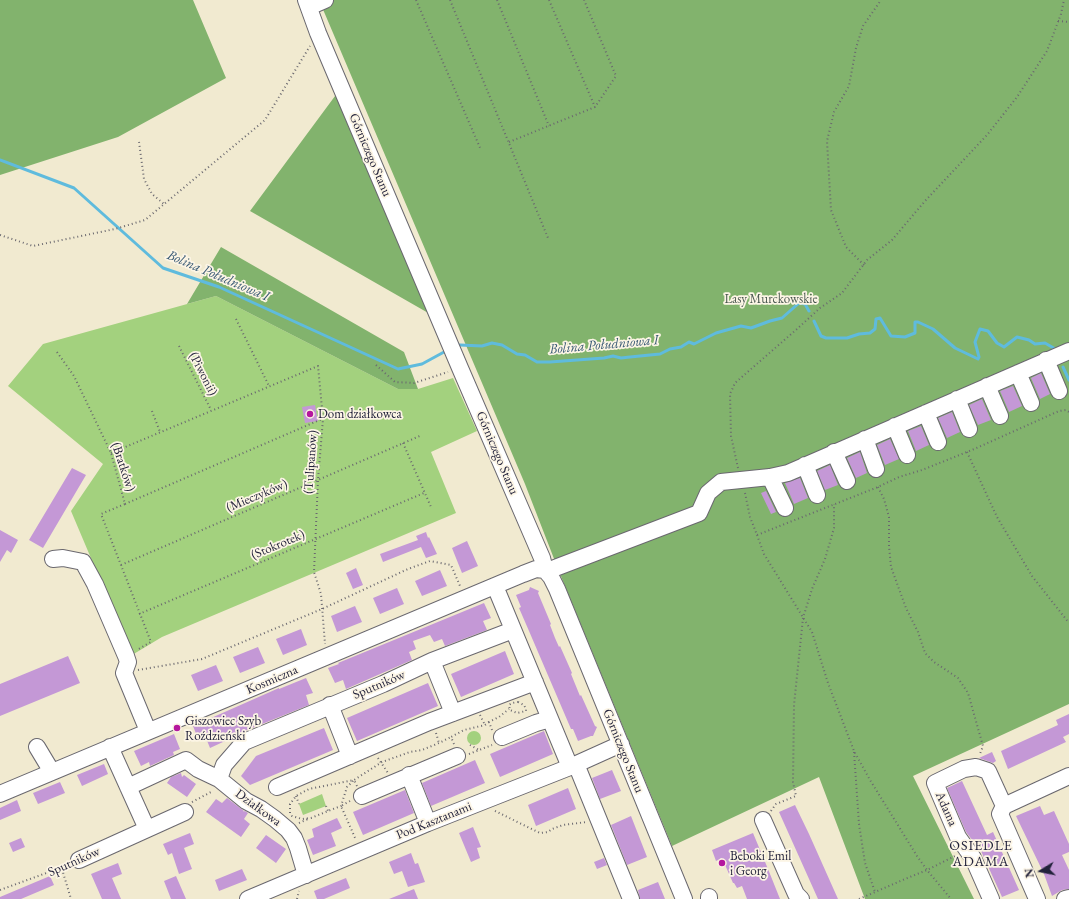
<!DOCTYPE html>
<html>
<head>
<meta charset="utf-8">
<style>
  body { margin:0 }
  #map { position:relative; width:1069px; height:899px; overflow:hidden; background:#f1ead0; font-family:"EB Garamond",serif }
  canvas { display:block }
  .north { position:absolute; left:1021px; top:851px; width:40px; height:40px; -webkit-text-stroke:3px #fcf5e5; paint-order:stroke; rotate:260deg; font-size:11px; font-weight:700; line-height:16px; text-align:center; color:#22223b }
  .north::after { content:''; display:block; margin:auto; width:14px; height:18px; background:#22223b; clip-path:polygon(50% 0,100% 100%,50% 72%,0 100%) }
</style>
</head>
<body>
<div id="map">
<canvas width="1069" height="899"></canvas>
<div class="north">N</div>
</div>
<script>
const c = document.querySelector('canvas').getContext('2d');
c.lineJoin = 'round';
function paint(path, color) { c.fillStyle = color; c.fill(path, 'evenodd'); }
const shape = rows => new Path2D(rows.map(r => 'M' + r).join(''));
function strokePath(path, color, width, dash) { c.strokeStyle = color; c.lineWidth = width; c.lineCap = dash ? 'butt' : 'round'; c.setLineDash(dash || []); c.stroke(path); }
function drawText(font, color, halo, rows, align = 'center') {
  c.font = font + ' "EB Garamond",serif'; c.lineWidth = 3.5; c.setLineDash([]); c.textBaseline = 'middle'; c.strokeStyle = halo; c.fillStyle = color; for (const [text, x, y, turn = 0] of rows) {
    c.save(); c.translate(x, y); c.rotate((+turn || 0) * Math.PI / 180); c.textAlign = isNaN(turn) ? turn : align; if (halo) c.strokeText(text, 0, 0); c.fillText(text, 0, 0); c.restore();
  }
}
const green = shape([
  [216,296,398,389,418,389,453,378,477,431,431,452,456,513,162,637,132,655,71,511,103,464,8,386,43,344],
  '467 738a7 7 0 1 1 14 0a7 7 0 1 1-14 0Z',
  [322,794,326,806,303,815,299,804]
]);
const forest = shape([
  [0,0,193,0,226,78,118,137,0,175],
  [319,0,1069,0,1069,704,913,776,974,899,865,899,819,777,672,846,558,569,525,484],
  [338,92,430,314,250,211],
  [221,247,404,352,418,389,398,389,216,296,187,304]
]);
const stream = shape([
  [0,160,74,188,163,268,219,287,398,369,422,364,444,352],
  [814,321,821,336,826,338,847,338,859,334,870,333,875,329,876,319,880,318,891,336,905,337,915,333,915,322,918,322,933,329,955,348,978,359,979,357,975,342,980,329,988,331,997,343,1004,347,1017,337,1029,340,1035,344,1045,343,1057,350],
  [460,345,482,346,492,343,502,345,517,354,525,355,537,362,550,362,604,358,613,356,621,358,630,357,660,354,670,349,681,347,689,342,694,344,716,333,741,326,751,328,770,321,782,318,799,303,805,304,809,311],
  [1063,367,1069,380]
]);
const building = shape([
  [1041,373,1050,394,1040,399,1031,378],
  [1013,386,1022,406,1009,412,1000,391],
  [982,399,991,420,978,425,969,405],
  [315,405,318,421,305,423,302,407],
  [952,412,960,432,947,438,938,418],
  [921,426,929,445,916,451,908,431],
  [890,439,899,459,885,465,877,445],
  [860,452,867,473,856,478,847,458],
  [830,465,838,485,825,490,817,471],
  [72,468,86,475,43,548,29,540],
  [800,478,808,498,794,504,785,483],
  [766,491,776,512,771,514,761,493],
  [0,530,18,540,11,553,7,550,0,562],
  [426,532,428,538,429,537,437,554,426,558,421,547,383,562,380,554,418,540,416,536],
  [467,541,478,566,462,573,452,548],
  [356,568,363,585,353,589,346,573],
  [440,570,447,586,422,596,415,581],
  [530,587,539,591,538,593,551,624,550,625,555,638,559,647,560,646,572,673,571,674,580,696,581,695,595,726,597,727,593,736,591,736,578,741,573,729,571,729,529,631,519,608,521,607,516,595,529,590],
  [397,588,404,604,380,614,373,598],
  [484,603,491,618,483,621,487,630,445,646,442,639,434,642,430,635,413,641,416,649,409,652,412,660,346,689,343,680,335,683,328,668,339,664,338,663],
  [355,606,362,622,337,632,331,616],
  [301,629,307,645,283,655,276,639],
  [258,647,265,663,240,673,233,657],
  [505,651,514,674,461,697,451,674],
  [68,656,80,683,0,716,0,684],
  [216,665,223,681,198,691,191,675],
  [306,678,313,693,306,695,309,705,240,733,236,736,210,748,206,738,199,741,193,726,279,688,279,689],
  [428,683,438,706,357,741,347,718],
  [1069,714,1069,734,1063,737,1066,742,1008,769,1001,751,1058,725,1056,720],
  [324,728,333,750,250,785,241,776,256,756],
  [544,731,553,754,500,777,490,754],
  [174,734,180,749,173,752,174,755,150,766,149,762,141,766,134,751],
  [992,752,996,761,993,763,979,758],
  [475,760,485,783,431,806,422,783],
  [104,764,108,774,82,786,77,775],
  [612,770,621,791,600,799,592,778],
  [181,773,182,777,184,775,196,784,187,797,167,783,171,777],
  [962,781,987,835,993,832,1019,890,1002,897,976,840,973,841,966,832,947,788],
  [60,782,65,793,38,804,33,793],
  [568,788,576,809,536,826,528,805],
  [405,790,414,813,363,835,353,812],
  [227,798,244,811,243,812,245,811,248,813,244,819,250,824,241,837,206,812,216,799,222,803],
  [17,800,21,811,0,820,0,808],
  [795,805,809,834,838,899,818,899,779,812],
  [1040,806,1044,815,1054,811,1069,844,1069,852,1062,855,1069,870,1069,889,1062,890,1052,896,1044,874,1016,816],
  [631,816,647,857,627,865,611,825],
  [337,818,342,828,331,833,336,846,313,855,307,840,314,837,312,829],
  [473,827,481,847,477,848,480,858,471,862,459,833],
  [190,833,194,844,184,848,192,869,179,874,172,853,168,855,163,844],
  [753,833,768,869,780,899,747,899,742,886,737,888,734,883,733,883,722,858,716,861,712,850],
  [266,835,286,849,276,863,256,848],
  [21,838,25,847,13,852,9,843],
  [411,853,415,864,418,863,425,882,408,887,402,871,394,874,389,862],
  [604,858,607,865,597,869,594,862],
  [118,863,122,874,112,878,121,899,102,899,91,874],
  [242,869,247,880,219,891,215,880],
  [50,876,54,885,21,899,0,899,0,897],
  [176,876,186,899,171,899,164,881],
  [346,878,350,888,324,899,317,899,314,891],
  [658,882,665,899,640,899,638,890],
  [414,889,418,899,389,899]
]);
const path = shape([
  [416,0,481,150],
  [450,0,548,238],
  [497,0,549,126],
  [549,0,595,107],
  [1058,21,1069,22],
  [139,142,144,179,152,194,164,204],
  [509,142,595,107,616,76,584,0],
  [0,235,33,246,115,229,145,220,265,120,310,46],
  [864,265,846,247,831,210,827,141,834,112,849,86,856,48,863,26,881,0],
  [236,319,269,386],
  [179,346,211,410],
  [57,352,74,376,111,453,125,504,101,514,151,642,137,650],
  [376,365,395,382,414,383,448,372],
  [152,411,160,432],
  [403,443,431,507],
  [967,452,997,517,1032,576,1069,623],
  [111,453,318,366,323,419,318,480,314,572,321,594,325,644],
  [738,468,731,436,730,394,735,383,797,329,820,308,842,293,867,260,892,240,925,201,987,135,1017,97,1047,51,1061,14,1064,0],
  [878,487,884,499,889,517,889,546,891,567,906,608,918,632,925,653,934,662,958,678,968,693,983,746,980,754],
  [745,493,750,517,757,535,878,487,899,477,922,470,972,450,1059,411,1066,410,1069,412],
  [125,504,322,419],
  [757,535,764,554,812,632,828,683,854,751,870,780,917,856,927,870,951,899],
  [121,565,422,435],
  [139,614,424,493],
  [138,670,202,659,322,609,408,569,430,561,451,565,460,586],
  [518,702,524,705,526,709,526,711,517,713,510,710,509,705,512,703,518,702],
  [480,715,485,725],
  [492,730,489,722,499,717,509,709],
  [436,733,439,743],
  [454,744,451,737,464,730,485,725,489,722],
  [470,745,479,750],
  [854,752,859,824,865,863,875,892],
  [469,754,492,745],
  [378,758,388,773],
  [357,786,354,780,347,787,341,806,328,811,311,818,302,819,292,816,290,813,290,804,296,796,309,789,354,780,382,762,410,752,422,750,439,743,451,737],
  [296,796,299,804],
  [350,801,341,806,356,840],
  [192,802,213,791],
  [326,806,328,811],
  [495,811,540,833,548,832,552,829,563,825,587,822],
  [771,811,776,804,796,796,793,782,794,705,803,618,812,589,825,559,834,528,834,504],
  [299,823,308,819],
  [62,869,71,899],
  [0,890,68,865],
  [297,899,299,891],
  [859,899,905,879,927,870,957,855]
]);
const minor = shape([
  [306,0,318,33,460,368,542,558,545,570,551,577,557,589,684,899],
  [309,7,325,0],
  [1046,360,1059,391],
  [1018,373,1031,403],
  [987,386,1000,416],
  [957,399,969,429],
  [926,413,938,442],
  [895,426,907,455],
  [865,439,876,469],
  [834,452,847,481],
  [805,465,817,495],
  [770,477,785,508],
  [53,559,63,558,83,562,95,584,126,656,128,662,124,673,148,731],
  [495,586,570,767],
  [432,661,453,713],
  [330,705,350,756],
  [502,737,536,723,550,719],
  [37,747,52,772],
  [110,747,147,829],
  [576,764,631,899],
  [409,775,428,823],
  [219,779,224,765,244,742,383,684,432,661,513,630],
  [128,787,186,760,198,769,219,779,246,801,261,809,275,819,288,830,294,838,298,848,306,875],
  [277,787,429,722,535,682],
  [0,794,523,574,536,569,545,570,555,568,699,513,708,493,721,482,770,477,788,473,1069,351],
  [362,796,457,756],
  [1004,806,1069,776],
  [763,820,796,894,801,899],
  [79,860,185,812],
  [709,897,709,899],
  [248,899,428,823,570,767,621,744],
  [991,899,973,858,958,837,935,783,964,769,976,767,988,771,1004,806,1000,814,1037,899],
  [1065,899,1069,898]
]);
const markers = [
  [310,414,4,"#b5179e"],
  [177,728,4,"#b5179e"],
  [722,863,4,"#b5179e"]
];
const streetNames = [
  ["Górniczego Stanu",370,155,67],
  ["(Piwonii)",203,374,63],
  ["Górniczego Stanu",497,453,67],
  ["(Tulipanów)",311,462,-86],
  ["(Bratków)",123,467,72],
  ["(Mieczyków)",257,496,-23],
  ["(Stokrotek)",278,545,-23],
  ["Kosmiczna",272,680,-23],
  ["Sputników",379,685,-23],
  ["Górniczego Stanu",623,751,68],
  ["Działkowa",258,808,36],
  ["Adama",946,809,66],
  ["Pod Kasztanami",434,821,-22],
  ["Sputników",74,862,-24]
];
const parkNames = [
  ["Lasy Murckowskie",771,299]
];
const poiNames = [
  ["Dom działkowca",318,414],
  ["Giszowiec Szyb",185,721],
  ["Roździeński",185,736],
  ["Beboki Emil",730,856],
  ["i Georg",730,871]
];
const waterNames = [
  ["Bolina Południowa I",218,276,23],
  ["Bolina Południowa I",604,345,-5]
];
const neighbourhoodNames = [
  ["OSIEDLE",981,846],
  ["ADAMA",981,862]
];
paint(green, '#a3d17e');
paint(forest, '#82b36d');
strokePath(stream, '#5fbbdd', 3);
paint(building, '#c498d6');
strokePath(minor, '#6a686f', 18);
strokePath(path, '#6a686f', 2, [1, 3]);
strokePath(minor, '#fff', 16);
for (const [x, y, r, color] of markers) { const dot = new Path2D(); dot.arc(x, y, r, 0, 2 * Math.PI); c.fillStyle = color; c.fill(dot); strokePath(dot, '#fcf5e5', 1.5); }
drawText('13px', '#22223b', '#fcf5e5', streetNames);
drawText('13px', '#49574f', '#fcf5e5', parkNames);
drawText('13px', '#22223b', '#fcf5e5', poiNames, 'left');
drawText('italic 14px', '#375874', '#fcf5e5', waterNames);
c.letterSpacing = '1px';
drawText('14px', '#22223b', '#fcf5e5', neighbourhoodNames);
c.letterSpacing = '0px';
</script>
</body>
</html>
